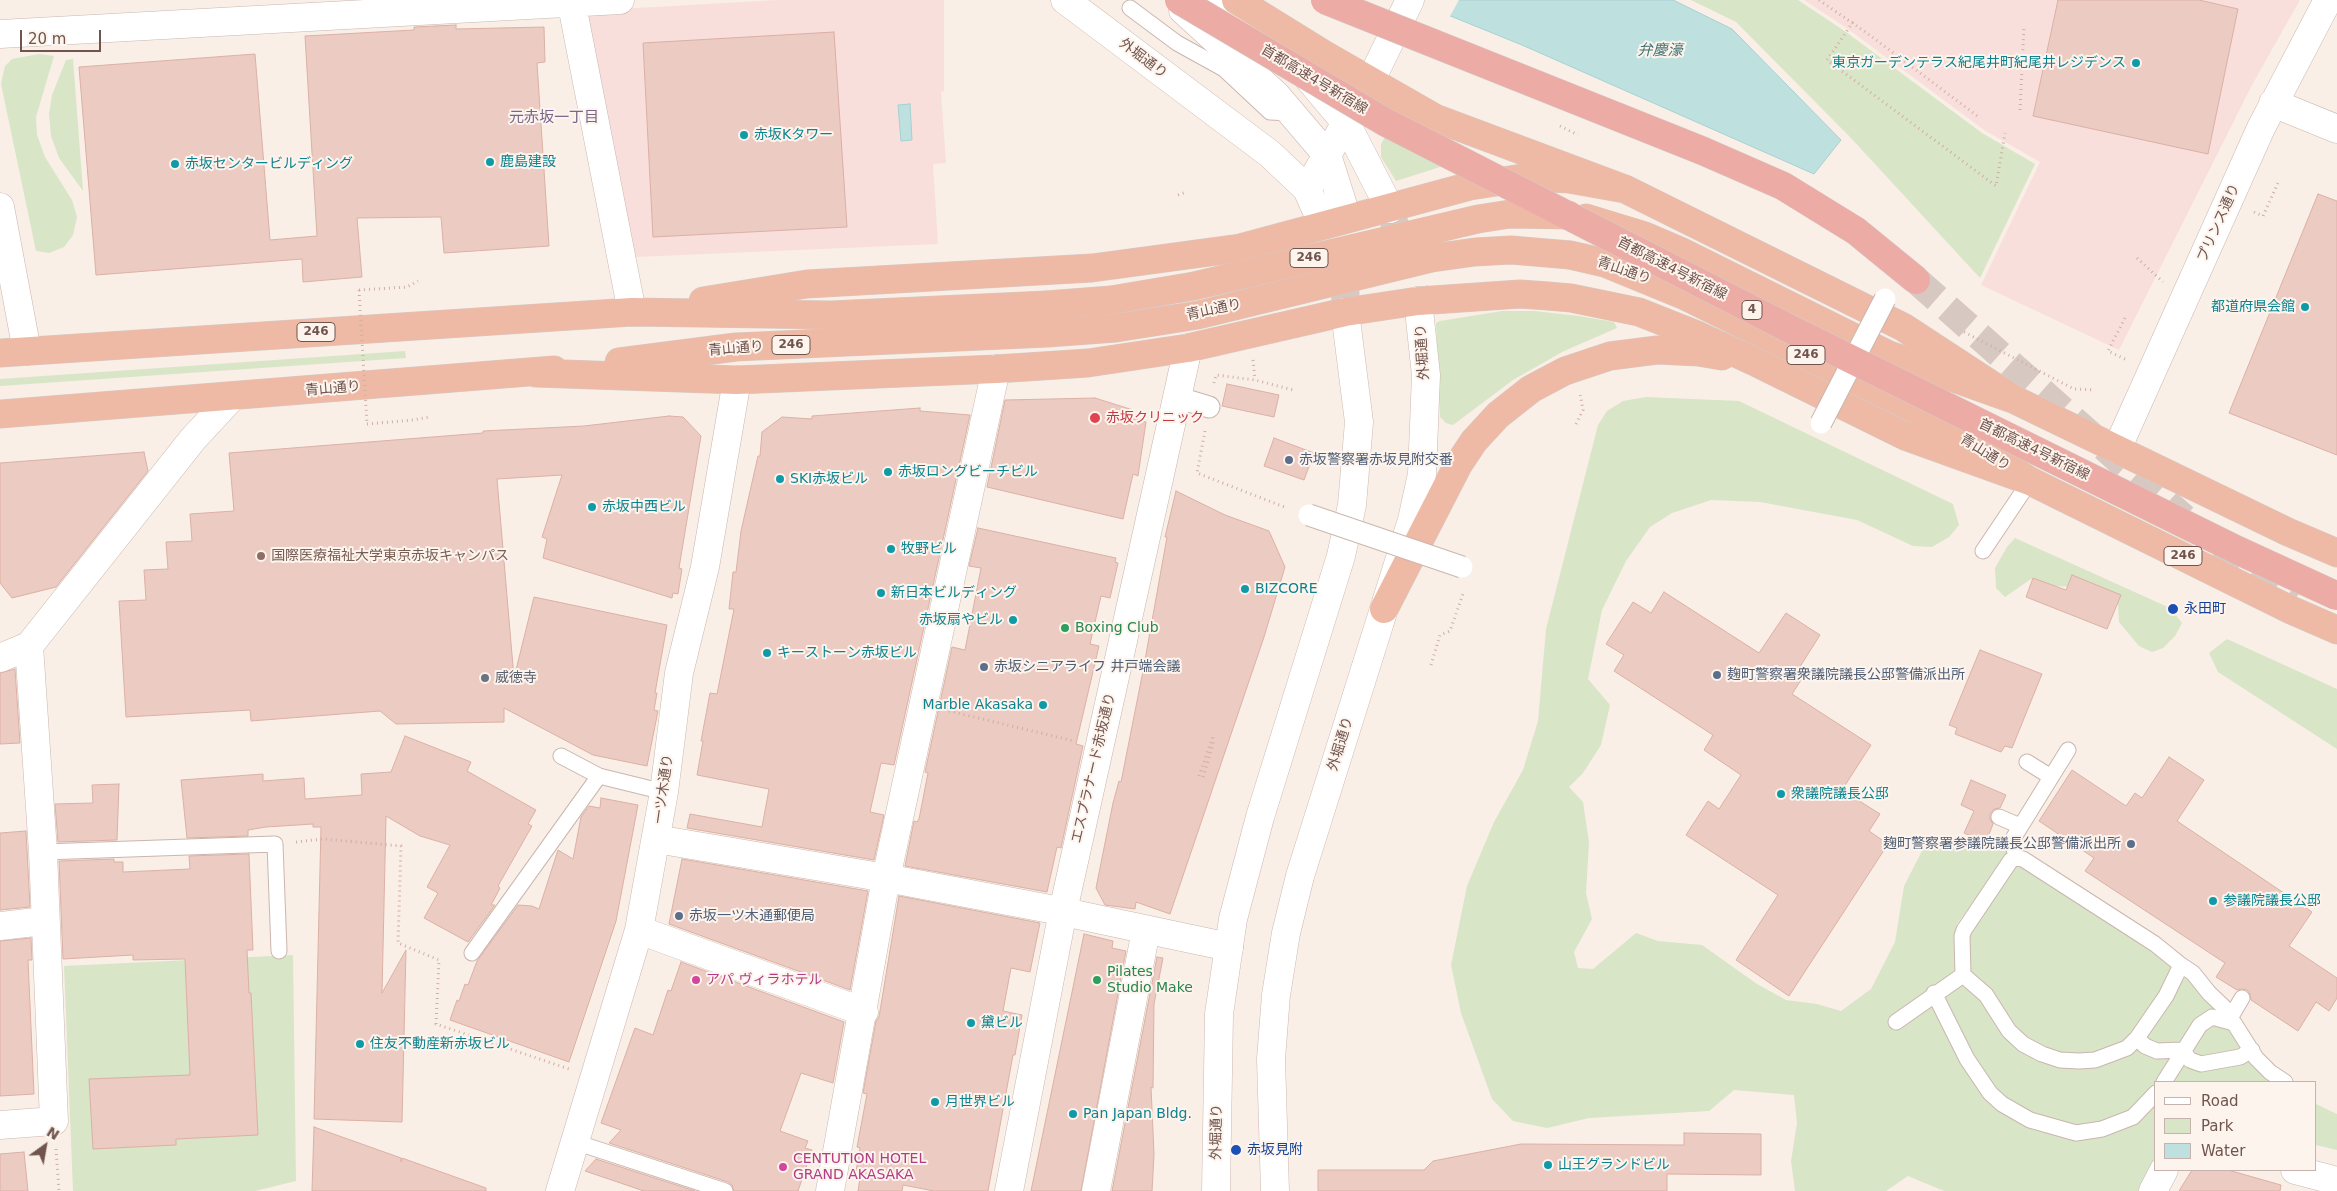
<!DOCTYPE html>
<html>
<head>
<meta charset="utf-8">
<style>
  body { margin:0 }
  #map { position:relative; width:2337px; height:1191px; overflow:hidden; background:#f9efe7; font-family:"DejaVu Sans",sans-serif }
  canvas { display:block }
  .legend { position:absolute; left:2154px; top:1081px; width:162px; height:90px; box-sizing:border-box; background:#fdf4ed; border:1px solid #c5b4ad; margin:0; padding:6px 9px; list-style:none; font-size:15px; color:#70554e }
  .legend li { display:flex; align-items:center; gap:10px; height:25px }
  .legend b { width:25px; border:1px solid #c5b4ad }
  .north { position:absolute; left:20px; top:1121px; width:50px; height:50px; -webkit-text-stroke:4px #fdf4ed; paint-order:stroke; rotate:32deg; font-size:14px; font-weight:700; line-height:20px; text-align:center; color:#70554e }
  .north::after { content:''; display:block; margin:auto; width:18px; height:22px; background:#70554e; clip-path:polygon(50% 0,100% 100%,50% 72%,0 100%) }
  .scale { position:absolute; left:20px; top:30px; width:81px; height:22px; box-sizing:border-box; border:2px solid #70554e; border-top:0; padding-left:6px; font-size:15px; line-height:18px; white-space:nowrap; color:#70554e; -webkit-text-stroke:4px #fdf4ed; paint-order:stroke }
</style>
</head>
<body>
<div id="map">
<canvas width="2337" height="1191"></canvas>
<ul class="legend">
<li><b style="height:6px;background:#fff"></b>Road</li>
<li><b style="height:14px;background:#d8e5c7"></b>Park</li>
<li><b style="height:14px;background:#bee1e0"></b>Water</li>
</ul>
<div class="north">N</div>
<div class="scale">20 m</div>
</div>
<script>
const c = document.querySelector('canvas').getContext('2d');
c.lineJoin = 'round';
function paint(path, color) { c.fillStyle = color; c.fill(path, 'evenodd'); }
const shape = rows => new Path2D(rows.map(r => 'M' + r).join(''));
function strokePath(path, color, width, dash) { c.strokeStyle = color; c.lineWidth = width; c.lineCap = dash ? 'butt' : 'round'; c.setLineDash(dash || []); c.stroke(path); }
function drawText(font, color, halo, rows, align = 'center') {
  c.font = font + ' "DejaVu Sans","Noto Sans JP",sans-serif'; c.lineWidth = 4; c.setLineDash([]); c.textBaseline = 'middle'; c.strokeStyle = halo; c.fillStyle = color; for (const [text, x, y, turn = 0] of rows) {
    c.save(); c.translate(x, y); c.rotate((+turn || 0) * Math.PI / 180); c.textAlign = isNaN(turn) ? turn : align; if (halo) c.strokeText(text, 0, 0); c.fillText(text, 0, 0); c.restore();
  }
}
const commercial = shape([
  [777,0,944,0,944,91,941,92,946,163,933,164,938,244,636,257,584,11],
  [1804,0,2300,0,2252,85,2119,350,1981,285,2040,162,1984,130,1848,29]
]);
const green = shape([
  [1691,0,1798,0,1846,32,1982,133,2035,164,1980,278,1850,137,1736,22],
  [39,54,54,56,36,117,37,135,45,157,72,200,77,217,73,235,64,247,49,253,36,251,1,84,5,66,12,59],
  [73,59,83,191,59,158,51,136,49,114,52,95,66,60],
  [1397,116,1478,155,1396,181,1381,157,1381,144],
  [1502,311,1534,311,1579,316,1614,322,1617,328,1564,351,1513,380,1453,425,1446,423,1440,417,1436,323,1440,321],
  [405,351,406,358,0,386,0,379],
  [1646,397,1739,401,1953,504,1959,525,1949,537,1932,547,1913,546,1857,520,1760,502,1711,500,1672,513,1650,527,1626,561,1602,610,1588,679,1610,705,1601,745,1583,773,1569,787,1583,802,1589,842,1586,893,1592,919,1574,952,1578,968,1593,969,1636,933,1658,941,1702,945,1757,984,1786,1000,1817,1004,1841,1011,1871,989,1895,942,1904,886,1922,851,1938,837,1955,839,1981,848,2004,841,2007,855,1957,924,1954,962,1968,987,1980,997,1999,1030,2014,1044,2062,1067,2148,1032,2162,1016,2186,975,2214,1006,2248,1061,2270,1082,2156,1082,2156,1158,2138,1191,1944,1191,1908,1176,1886,1191,1795,1191,1791,1161,1797,1123,1794,1095,1734,1090,1709,1111,1589,1118,1547,1128,1513,1121,1492,1099,1461,1013,1451,965,1467,886,1494,822,1523,770,1538,721,1546,629,1598,425,1607,411,1623,401],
  [2015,538,2170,608,2182,623,2175,636,2163,648,2152,652,2139,646,2119,622,2118,605,2102,593,2077,587,2054,586,2031,579,2005,597,1996,588,1995,568,2007,547],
  [2227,639,2337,689,2337,749,2218,672,2209,653],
  [2022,864,2172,964,2172,976,2132,1037,2115,1049,2074,1057,2031,1043,2011,1026,1971,972,1968,934,2011,867],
  [293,955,296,1181,255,1191,73,1191,64,966],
  [2316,1104,2337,1114,2337,1150,2316,1145]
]);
const water = shape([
  [1411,0,1673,0,1732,29,1841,140,1814,174,1522,45,1411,0],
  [910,104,912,140,901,141,898,105,910,104]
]);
const pier = shape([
  [1408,0,1459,0,1449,18]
]);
const building = shape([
  [2058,0,2199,0,2238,9,2208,154,2033,116,2058,0],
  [456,25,456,29,544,27,545,62,537,63,549,246,444,253,441,217,357,218,362,277,303,282,302,259,96,275,79,67,255,54,270,240,317,236,305,36,414,30,414,27,456,25],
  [834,32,847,227,653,237,643,43,834,32],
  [2318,194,2337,201,2337,455,2229,413,2318,194],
  [1227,384,1279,395,1274,417,1222,406,1227,384],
  [1095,398,1133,410,1130,418,1146,422,1138,476,1133,474,1123,519,987,487,1005,400,1095,398],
  [920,408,920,411,970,415,894,765,881,763,870,812,884,815,874,860,687,828,690,814,762,827,769,789,697,775,703,741,701,741,710,693,717,694,734,609,729,609,733,572,736,572,741,531,758,456,760,456,762,432,782,417,812,419,812,416,920,408],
  [669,416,683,417,701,436,679,568,682,569,678,594,673,593,672,598,543,558,547,539,542,537,562,475,497,479,514,678,534,597,667,625,655,693,657,693,654,710,658,711,647,766,593,755,504,708,504,722,396,724,380,711,251,721,250,710,126,717,119,601,146,600,144,570,168,569,166,542,192,541,190,514,234,511,229,453,483,433,483,431,584,426,669,416],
  [1274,438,1314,453,1304,480,1264,466,1274,438],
  [144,452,148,471,56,587,12,598,0,583,0,463,144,452],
  [1176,491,1225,515,1269,531,1285,567,1264,637,1170,914,1136,902,1135,909,1105,905,1096,888,1113,803,1119,781,1121,782,1143,671,1167,537,1165,537,1176,491],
  [978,528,1116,558,1115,562,1118,563,1110,598,1101,596,1090,644,1099,646,1076,744,1083,746,1061,848,1057,847,1047,892,905,866,914,821,917,822,919,819,928,773,925,772,952,647,965,650,981,568,969,566,978,528],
  [2072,575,2121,595,2107,629,2026,597,2033,578,2066,590,2072,575],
  [1664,592,1759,653,1786,613,1820,635,1796,673,1803,677,1792,694,1871,745,1842,790,1880,814,1869,831,1888,844,1789,996,1736,960,1778,895,1686,835,1708,801,1719,809,1741,775,1704,750,1713,735,1614,671,1624,655,1606,644,1633,602,1651,613,1664,592],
  [1980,650,2042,674,2012,748,2005,746,2001,752,1955,734,1957,728,1949,725,1980,650],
  [15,669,20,743,0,744,0,673,15,669],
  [405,736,471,762,467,771,536,810,528,824,532,826,498,886,500,888,491,905,495,905,468,942,424,918,438,893,427,887,450,845,420,836,386,816,382,993,406,950,402,1122,314,1119,321,827,313,827,313,824,266,827,248,830,248,836,187,838,181,780,263,774,263,781,304,778,305,799,362,795,361,774,391,772,405,736],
  [2169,757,2204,780,2177,821,2312,912,2289,946,2337,978,2337,998,2329,1011,2316,1002,2298,1031,2251,1000,2250,994,2247,990,2242,989,2237,990,2216,977,2225,963,2085,871,2094,858,2039,821,2072,770,2126,806,2135,793,2142,798,2169,757],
  [1971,780,2006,795,2000,808,1994,809,1990,814,1990,819,1993,824,1986,842,1964,833,1974,811,1961,805,1971,780],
  [119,784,117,840,58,842,55,804,93,803,92,785,119,784],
  [601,798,638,805,616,921,569,1062,450,1020,457,1000,459,1001,465,984,468,985,477,961,518,905,532,906,539,909,558,850,573,859,581,817,589,806,600,808,601,798],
  [26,831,30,907,0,910,0,833,26,831],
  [249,854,253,950,247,950,249,993,251,993,258,1135,176,1139,176,1145,93,1149,89,1079,190,1075,185,959,133,960,133,955,63,959,59,861,114,859,114,862,123,862,123,872,190,869,189,856,249,854],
  [682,859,868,891,850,990,669,924,682,859],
  [899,896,1040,923,1030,972,1011,968,1003,1011,1022,1015,1015,1055,1013,1055,988,1191,934,1191,903,1185,902,1191,858,1191,860,1178,855,1177,860,1148,857,1147,867,1094,863,1093,876,1021,879,1017,899,896],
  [1084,934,1113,941,1112,948,1126,951,1081,1191,1031,1191,1084,934],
  [31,938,32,960,28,960,34,1094,0,1096,0,941,31,938],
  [1157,957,1163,958,1154,1004,1153,1088,1151,1087,1154,1154,1152,1191,1112,1191,1157,957],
  [681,962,844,1022,833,1083,801,1073,780,1131,808,1141,805,1148,812,1150,798,1191,734,1191,732,1185,728,1182,609,1143,621,1130,601,1123,635,1028,653,1035,668,990,671,991,681,962],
  [314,1127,401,1158,401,1162,402,1158,486,1188,486,1191,312,1191,314,1127],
  [1684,1133,1761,1134,1761,1175,1667,1174,1667,1191,1318,1191,1318,1170,1424,1170,1433,1161,1521,1144,1684,1145,1684,1133],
  [24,1152,28,1191,0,1191,0,1154,24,1152],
  [596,1159,695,1191,644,1191,585,1171,596,1159],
  [2192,1170,2228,1170,2281,1185,2280,1191,2179,1191,2192,1170]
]);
const secondaryTunnel = shape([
  [1390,209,1418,301],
  [1345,312,1347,218]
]);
const motorwayTunnel = shape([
  [1916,280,2184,518],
  [2219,547,2293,602]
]);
const path = shape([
  [1819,0,1864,31,1980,118],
  [1853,22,1827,60,1996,186,2005,133],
  [2020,110,2024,26],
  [1560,126,1578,135],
  [1178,195,1186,192],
  [2254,212,2263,216,2278,183],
  [2137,258,2163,282],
  [359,290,407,287,418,281],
  [2125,318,2108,351,2127,360],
  [1964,332,2074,389,2095,390],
  [1253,360,1255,380],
  [1214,383,1216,375,1255,380,1293,390],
  [367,424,413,420,430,417],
  [1576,424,1583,410,1580,393],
  [1205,431,1197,473,1287,508],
  [1431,665,1440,635,1450,631,1464,591],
  [949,711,1074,741],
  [1199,776,1213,737],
  [1203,777,1213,745,1213,736],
  [296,842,323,839,401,846,398,943,439,960,436,1024,569,1069],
  [56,1149,59,1191]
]);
const service = shape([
  [1130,8,1177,43,1224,69,1270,112,1292,113],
  [1983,551,2030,481],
  [561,756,599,776],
  [2027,762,2051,777],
  [1999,817,2020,826],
  [43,852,275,844,279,951],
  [2016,858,2023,859,2155,944,2181,965,2166,996,2137,1038,2127,1048,2095,1060,2079,1061,2060,1060,2042,1054,2023,1044,2009,1031,1986,995,1963,975,1962,936,1964,930,2011,860,2016,858],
  [2016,858,2013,843,2014,837,2068,750],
  [472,953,599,776,664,792],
  [2181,965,2193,973,2209,993,2232,1015],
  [1934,993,1967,1059,1990,1093,2002,1104,2030,1120,2076,1133,2102,1129,2133,1117,2156,1093],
  [2229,1020,2242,998],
  [1896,1022,1963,975],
  [2137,1038,2145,1046,2157,1051,2182,1050,2190,1060,2201,1064,2240,1057,2252,1050],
  [2164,1082,2200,1025,2212,1017,2234,1023,2256,1058,2270,1072,2285,1082],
  [575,1142,725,1191]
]);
const pedestrian = shape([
  [1186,400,1209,407]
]);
const minor = shape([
  [571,0,632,312],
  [0,34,620,0],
  [0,207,27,351],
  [0,658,29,646,193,439,231,398],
  [656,839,886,878,1050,909,1229,947],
  [0,926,44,921],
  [639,930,864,1012],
  [0,1125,54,1121,43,852,29,646],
  [2295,1170,2337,1181],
  [560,1191,639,930,664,792,679,673,705,567,737,380],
  [830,1191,886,878,996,369],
  [1009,1191,1063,911,1188,348],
  [1096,1191,1146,930],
  [2153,1191,2164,1170]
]);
const tertiary = shape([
  [2273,103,2337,129],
  [1307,189,1370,82,1410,0],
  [2117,449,2261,128,2328,0]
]);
const secondary = shape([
  [1065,0,1270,154,1307,189,1323,225],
  [1220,0,1275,49],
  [1183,10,1276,95,1327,155,1347,218],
  [1309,79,1346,123,1390,209],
  [1216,1191,1219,1014,1233,919,1260,817,1341,556,1352,505,1359,422,1345,312],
  [1275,1191,1271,1059,1276,995,1286,933,1300,876,1412,520,1422,474,1426,375,1418,301]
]);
const trunk = shape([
  [1236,0,1325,55,1435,118,1625,189,1903,327,2013,399],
  [1586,218,1645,236,1680,251,1889,355,2013,399,2288,532,2337,553],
  [1570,255,1605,263,1683,295,1917,410,2030,481,2291,610,2337,630],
  [703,301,807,284,1092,268,1240,248,1470,186,1529,177,1569,179,1625,189],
  [0,353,632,312,831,315,1046,305],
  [619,362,736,347,1048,333],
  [536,373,737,380,996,369,1088,363,1188,348,1345,312,1418,301,1520,294,1548,296,1571,298,1639,312,1697,335,1753,361,1905,436,2030,481],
  [0,414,554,370],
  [1384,609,1458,465,1474,441,1498,415,1531,389,1565,371,1610,356,1657,350,1698,352,1722,356]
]);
const pathBridge = shape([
  [359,290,367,424]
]);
const pedestrianBridge = shape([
  [1821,423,1885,299],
  [1309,515,1462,567]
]);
const trunkBridge = shape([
  [1046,305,1111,300,1194,286,1478,219,1510,214,1569,215],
  [1048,333,1116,328,1198,315,1432,258,1475,252,1511,250,1570,255]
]);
const motorwayBridge = shape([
  [1179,0,1385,122,1792,330,2237,550,2337,596],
  [1325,0,1703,151,1783,186,1856,231,1916,280]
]);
const markers = [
  [2136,63,5,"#0f9aa8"],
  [744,135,5,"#0f9aa8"],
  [490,162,5,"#0f9aa8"],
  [175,164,5,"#0f9aa8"],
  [2305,307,5,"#0f9aa8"],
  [1095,418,6,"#e0444e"],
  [1289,460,5,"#5c6f8a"],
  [888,472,5,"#0f9aa8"],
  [780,479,5,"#0f9aa8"],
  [592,507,5,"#0f9aa8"],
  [891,549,5,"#0f9aa8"],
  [261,556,5,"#8d6e63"],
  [1245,589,5,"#0f9aa8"],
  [881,593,5,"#0f9aa8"],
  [2173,609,6,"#1a4fb4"],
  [1013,620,5,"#0f9aa8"],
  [1065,628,5,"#2e9e5b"],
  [767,653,5,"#0f9aa8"],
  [984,667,5,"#5c6f8a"],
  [1717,675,5,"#5c6f8a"],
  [485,678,5,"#6b7280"],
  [1043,705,5,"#0f9aa8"],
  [1781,794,5,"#0f9aa8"],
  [2131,844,5,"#5c6f8a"],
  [2213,901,5,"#0f9aa8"],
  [679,916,5,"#5c6f8a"],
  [696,980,5,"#d1479c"],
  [1097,980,5,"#2e9e5b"],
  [971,1023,5,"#0f9aa8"],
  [360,1044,5,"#0f9aa8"],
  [935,1102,5,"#0f9aa8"],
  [1073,1114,5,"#0f9aa8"],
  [1236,1150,6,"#1a4fb4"],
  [1548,1165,5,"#0f9aa8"],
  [783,1167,5,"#d1479c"]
];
const shields = [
  [1309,258,38],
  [1752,310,20],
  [316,332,38],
  [791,345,38],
  [1806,355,38],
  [2183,556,38]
];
const shieldNames = [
  ["246",1309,258],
  ["4",1752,310],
  ["246",316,332],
  ["246",791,345],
  ["246",1806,355],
  ["246",2183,556]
];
const streetNames = [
  ["外堀通り",1143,59,37],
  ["首都高速4号新宿線",1314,80,31],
  ["プリンス通り",2219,223,-66],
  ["首都高速4号新宿線",1672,269,27],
  ["青山通り",1624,271,19],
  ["青山通り",1214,310,-12],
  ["青山通り",736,349,-5],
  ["外堀通り",1423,352,-94],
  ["青山通り",333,389,-5],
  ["首都高速4号新宿線",2034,450,26],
  ["青山通り",1985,453,32],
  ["外堀通り",1341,744,-73],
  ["エスプラナード赤坂通り",1094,768,-77],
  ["一ツ木通り",664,789,-82],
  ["外堀通り",1217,1132,-89]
];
const cultureNames = [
  ["東京ガーデンテラス紀尾井町紀尾井レジデンス",2126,63,"right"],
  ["赤坂Kタワー",754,135],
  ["鹿島建設",500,162],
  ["赤坂センタービルディング",185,164],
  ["都道府県会館",2295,307,"right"],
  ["赤坂ロングビーチビル",898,472],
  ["SKI赤坂ビル",790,479],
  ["赤坂中西ビル",602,507],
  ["牧野ビル",901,549],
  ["BIZCORE",1255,589],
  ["新日本ビルディング",891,593],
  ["赤坂扇やビル",1003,620,"right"],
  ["キーストーン赤坂ビル",777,653],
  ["Marble Akasaka",1033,705,"right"],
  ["衆議院議長公邸",1791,794],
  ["参議院議長公邸",2223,901],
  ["黛ビル",981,1023],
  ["住友不動産新赤坂ビル",370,1044],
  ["月世界ビル",945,1102],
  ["Pan Japan Bldg.",1083,1114],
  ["山王グランドビル",1558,1165]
];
const healthNames = [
  ["赤坂クリニック",1106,418]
];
const serviceNames = [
  ["赤坂警察署赤坂見附交番",1299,460],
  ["赤坂シニアライフ 井戸端会議",994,667],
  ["麹町警察署衆議院議長公邸警備派出所",1727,675],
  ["麹町警察署参議院議長公邸警備派出所",2121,844,"right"],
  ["赤坂一ツ木通郵便局",689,916]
];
const educationNames = [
  ["国際医療福祉大学東京赤坂キャンパス",271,556]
];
const transitNames = [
  ["永田町",2184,609],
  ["赤坂見附",1247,1150]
];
const leisureNames = [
  ["Boxing Club",1075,628],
  ["Pilates",1107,972],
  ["Studio Make",1107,988]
];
const worshipNames = [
  ["威徳寺",495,678]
];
const hotelNames = [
  ["アパ ヴィラホテル",706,980],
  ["CENTUTION HOTEL",793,1159],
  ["GRAND AKASAKA",793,1175]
];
const waterNames = [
  ["弁慶濠",1660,51]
];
const neighbourhoodNames = [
  ["元赤坂一丁目",554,118]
];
paint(commercial, '#f8dfdc');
paint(green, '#d8e5c7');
paint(water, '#bee1e0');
strokePath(water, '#a5d1d0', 1);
paint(pier, '#f9efe7');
paint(building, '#eccbc2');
strokePath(building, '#dcb0a4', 1);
strokePath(secondaryTunnel, '#d7c8c1', 28, [28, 14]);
strokePath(motorwayTunnel, '#d7c8c1', 28, [28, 14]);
strokePath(service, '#cab6ae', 17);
strokePath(pedestrian, '#cab6ae', 23);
strokePath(minor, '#cab6ae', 29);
strokePath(tertiary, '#cab6ae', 29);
strokePath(secondary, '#ceb7af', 29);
strokePath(trunk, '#d4ccca', 29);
strokePath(path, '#d0aea5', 3, [1, 4]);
strokePath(service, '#fff', 15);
strokePath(pedestrian, '#fff', 21);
strokePath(minor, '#fff', 28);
strokePath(tertiary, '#fff', 28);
strokePath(secondary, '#fff', 28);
strokePath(trunk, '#eebaa6', 28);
strokePath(pedestrianBridge, '#cab6ae', 23, []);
strokePath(trunkBridge, '#d4ccca', 29, []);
strokePath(motorwayBridge, '#d4ccca', 29, []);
strokePath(pathBridge, '#d0aea5', 3, [1, 4]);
strokePath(pedestrianBridge, '#fff', 21);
strokePath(trunkBridge, '#eebaa6', 28);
strokePath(motorwayBridge, '#ecaba5', 28);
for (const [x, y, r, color] of markers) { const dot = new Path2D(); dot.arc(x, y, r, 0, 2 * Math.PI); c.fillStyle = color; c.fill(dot); strokePath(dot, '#fdf4ed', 2); }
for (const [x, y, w] of shields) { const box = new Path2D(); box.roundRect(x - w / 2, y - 9.5, w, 19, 4); c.fillStyle = '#fdf4ed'; c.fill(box); strokePath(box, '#70554e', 1); }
drawText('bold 12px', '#70554e', null, shieldNames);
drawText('14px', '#70554e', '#fdf4ed', streetNames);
drawText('14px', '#0d838f', '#fdf4ed', cultureNames, 'left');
drawText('14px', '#be3a42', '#fdf4ed', healthNames, 'left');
drawText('14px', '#4e5e75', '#fdf4ed', serviceNames, 'left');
drawText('14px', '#785e54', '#fdf4ed', educationNames, 'left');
drawText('14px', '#164399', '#fdf4ed', transitNames, 'left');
drawText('14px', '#27864d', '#fdf4ed', leisureNames, 'left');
drawText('14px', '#5b616d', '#fdf4ed', worshipNames, 'left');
drawText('14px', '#b23c85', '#fdf4ed', hotelNames, 'left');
drawText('italic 15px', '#447373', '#fdf4ed', waterNames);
drawText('15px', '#79668c', '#fdf4ed', neighbourhoodNames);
</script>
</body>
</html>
